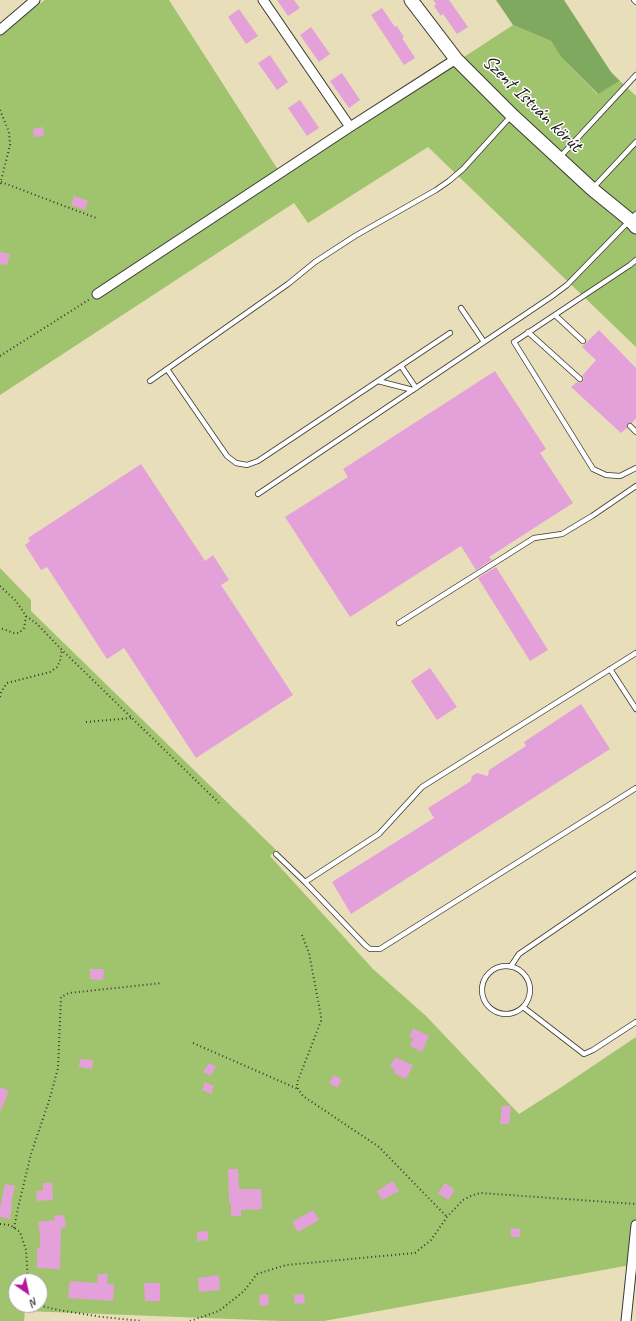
<!DOCTYPE html>
<html>
<head>
<meta charset="utf-8">
<style>
  body { margin:0 }
  #map { position:relative; width:636px; height:1321px; overflow:hidden; background:#e8deb9; font-family:Caveat,sans-serif }
  canvas { display:block }
  .north { position:absolute; left:8px; top:1273px; width:40px; height:40px; box-sizing:border-box; background:#fff; border:1px solid #a4a4a4; border-radius:50%; rotate:146deg; font-size:11px; font-weight:700; line-height:16px; text-align:center; color:#1c1c1c }
  .north::after { content:''; display:block; margin:auto; width:14px; height:18px; background:#b5179e; clip-path:polygon(50% 0,100% 100%,50% 72%,0 100%) }
</style>
</head>
<body>
<div id="map">
<canvas width="636" height="1321"></canvas>
<div class="north">N</div>
</div>
<script>
const c = document.querySelector('canvas').getContext('2d');
c.lineJoin = 'round';
function paint(path, color) { c.fillStyle = color; c.fill(path, 'evenodd'); }
const shape = rows => new Path2D(rows.map(r => 'M' + r).join(''));
function strokePath(path, color, width, dash) { c.strokeStyle = color; c.lineWidth = width; c.lineCap = dash ? 'butt' : 'round'; c.setLineDash(dash || []); c.stroke(path); }
function drawText(font, color, halo, rows, align = 'center') {
  c.font = font + ' Caveat,sans-serif'; c.lineWidth = 3; c.setLineDash([]); c.textBaseline = 'middle'; c.strokeStyle = halo; c.fillStyle = color; for (const [text, x, y, turn = 0] of rows) {
    c.save(); c.translate(x, y); c.rotate((+turn || 0) * Math.PI / 180); c.textAlign = isNaN(turn) ? turn : align; if (halo) c.strokeText(text, 0, 0); c.fillText(text, 0, 0); c.restore();
  }
}
const green = shape([
  [45,0,169,0,282,176,513,25,551,41,561,57,597,94,620,81,636,96,636,347,428,147,308,223,294,203,0,395,0,30],
  [0,568,31,600,31,611,276,850,270,856,373,969,426,1016,519,1114,560,1088,636,1037,636,1264,324,1321,282,1321,25,1311,24,1321,0,1321],
  [16,1281,40,1281,40,1305,16,1305]
]);
const forest = shape([
  [496,0,564,0,611,72,620,81,598,94,561,57,551,41,513,25]
]);
const building = shape([
  [277,0,294,0,300,8,288,16],
  [433,0,449,0,468,27,457,34,443,14,441,16,434,6,436,4],
  [382,8,395,27,397,26,404,37,402,38,415,58,404,65,371,15],
  [239,9,258,36,246,44,228,17],
  [311,27,330,54,319,62,300,35],
  [270,55,288,82,277,90,258,63],
  [342,73,360,100,349,108,330,81],
  [300,100,319,128,307,136,288,108],
  [43,127,44,136,34,137,33,129],
  [74,196,88,201,85,210,71,205],
  [0,252,10,254,7,265,0,264],
  [599,330,636,368,636,418,632,423,627,424,627,428,621,433,571,387,577,382,581,383,583,381,584,378,582,376,596,360,582,347],
  [495,371,546,449,540,453,573,503,489,557,492,560,476,570,461,546,350,617,285,517,348,477,343,469],
  [141,464,205,561,213,555,229,580,221,585,293,695,196,758,124,648,107,659,47,567,41,570,25,545,30,541,28,538],
  [496,567,548,650,530,661,478,578],
  [430,668,457,707,437,720,411,681],
  [581,704,610,749,351,914,332,882,434,818,428,808,471,781,472,776,477,773,488,776,489,770,526,746,524,742],
  [90,969,104,969,103,980,90,979],
  [413,1028,429,1036,422,1052,410,1046,413,1038,409,1037],
  [395,1057,413,1065,406,1079,394,1073,395,1070,390,1067],
  [80,1059,93,1060,92,1069,79,1067],
  [209,1063,216,1067,210,1076,203,1072],
  [334,1075,342,1080,337,1088,329,1083],
  [205,1082,214,1086,211,1094,202,1090],
  [0,1087,9,1091,0,1112],
  [502,1106,511,1106,509,1124,500,1124],
  [228,1169,238,1169,239,1189,261,1189,262,1209,241,1210,241,1216,231,1216,231,1203,229,1203],
  [393,1181,399,1191,382,1200,377,1191],
  [43,1183,52,1183,53,1200,37,1201,36,1191,43,1191],
  [445,1183,455,1190,448,1200,438,1193],
  [5,1184,15,1186,11,1204,12,1204,10,1219,0,1217,0,1208],
  [313,1210,319,1220,298,1232,292,1222],
  [64,1215,66,1227,61,1228,60,1269,37,1268,37,1248,40,1248,40,1236,38,1222,55,1220,54,1216],
  [511,1228,520,1229,520,1237,511,1237],
  [208,1231,208,1240,197,1241,197,1232],
  [98,1274,108,1274,107,1284,114,1284,113,1301,68,1298,70,1281,97,1283],
  [219,1275,220,1290,199,1292,198,1278],
  [144,1283,160,1283,160,1301,145,1301],
  [268,1294,269,1305,260,1306,259,1295],
  [304,1294,305,1303,295,1304,294,1295]
]);
const path = shape([
  [0,110,9,132,10,145,0,185],
  [1,182,96,218],
  [0,356,90,299],
  [0,586,16,601,26,616,24,628,19,633,14,633,0,628],
  [26,616,37,624,62,650,219,803],
  [0,697,1,692,7,683,50,672,57,667,60,661,62,650],
  [86,722,132,718],
  [302,935,309,953,321,1016,321,1021,297,1083,298,1089,303,1096,379,1147,447,1217],
  [193,1043,298,1089],
  [0,1224,10,1225,20,1232,26,1250,28,1281],
  [14,1228,18,1208,31,1154,49,1101,58,1068,61,997,69,993,162,983],
  [40,1305,42,1306,58,1310,102,1317,142,1321],
  [190,1321,219,1311,244,1291,257,1274,286,1265,415,1253,431,1240,447,1217,463,1200,473,1195,481,1193,636,1204]
]);
const lane = shape([
  [634,0,636,2],
  [560,157,636,75],
  [593,188,636,142],
  [636,260,630,265,514,342,593,469,606,475,620,476,636,468],
  [461,308,484,342],
  [555,315,583,341],
  [528,332,580,379],
  [401,366,416,388],
  [167,369,227,456,236,463,247,465,258,461,450,333],
  [150,381,288,284,315,262,355,236,436,190,449,181,463,169,511,116],
  [378,381,413,390],
  [630,426,636,432],
  [258,494,551,297,567,285,636,214],
  [399,623,534,538,562,534,592,516,636,486],
  [610,669,636,709],
  [276,854,305,882,365,945,370,949,380,949,636,788],
  [305,882,379,834,422,787,636,653],
  [511,966,519,954,636,874],
  '482 990a24 24 0 1 1 48 0a24 24 0 1 1-48 0Z',
  [523,1007,584,1054,593,1050,636,1022]
]);
const street = shape([
  [263,0,350,127],
  [0,30,35,0],
  [97,294,350,127,456,59],
  [626,1321,636,1225]
]);
const secondary = shape([
  [411,0,456,59,512,115,592,189,630,220,636,227]
]);
const streetNames = [
  ["Szent István körút",532,104,44]
];
paint(green, '#a0c36d');
paint(forest, '#80a960');
paint(building, '#e4a1d9');
strokePath(lane, '#3b3934', 6);
strokePath(street, '#3b3934', 11);
strokePath(secondary, '#3b3934', 15);
strokePath(path, '#3b3934', 2, [1, 3]);
strokePath(lane, '#fff', 4.5);
strokePath(street, '#fff', 9);
strokePath(secondary, '#fff', 13);
drawText('20px', '#1c1c1c', '#fff', streetNames);
</script>
</body>
</html>
